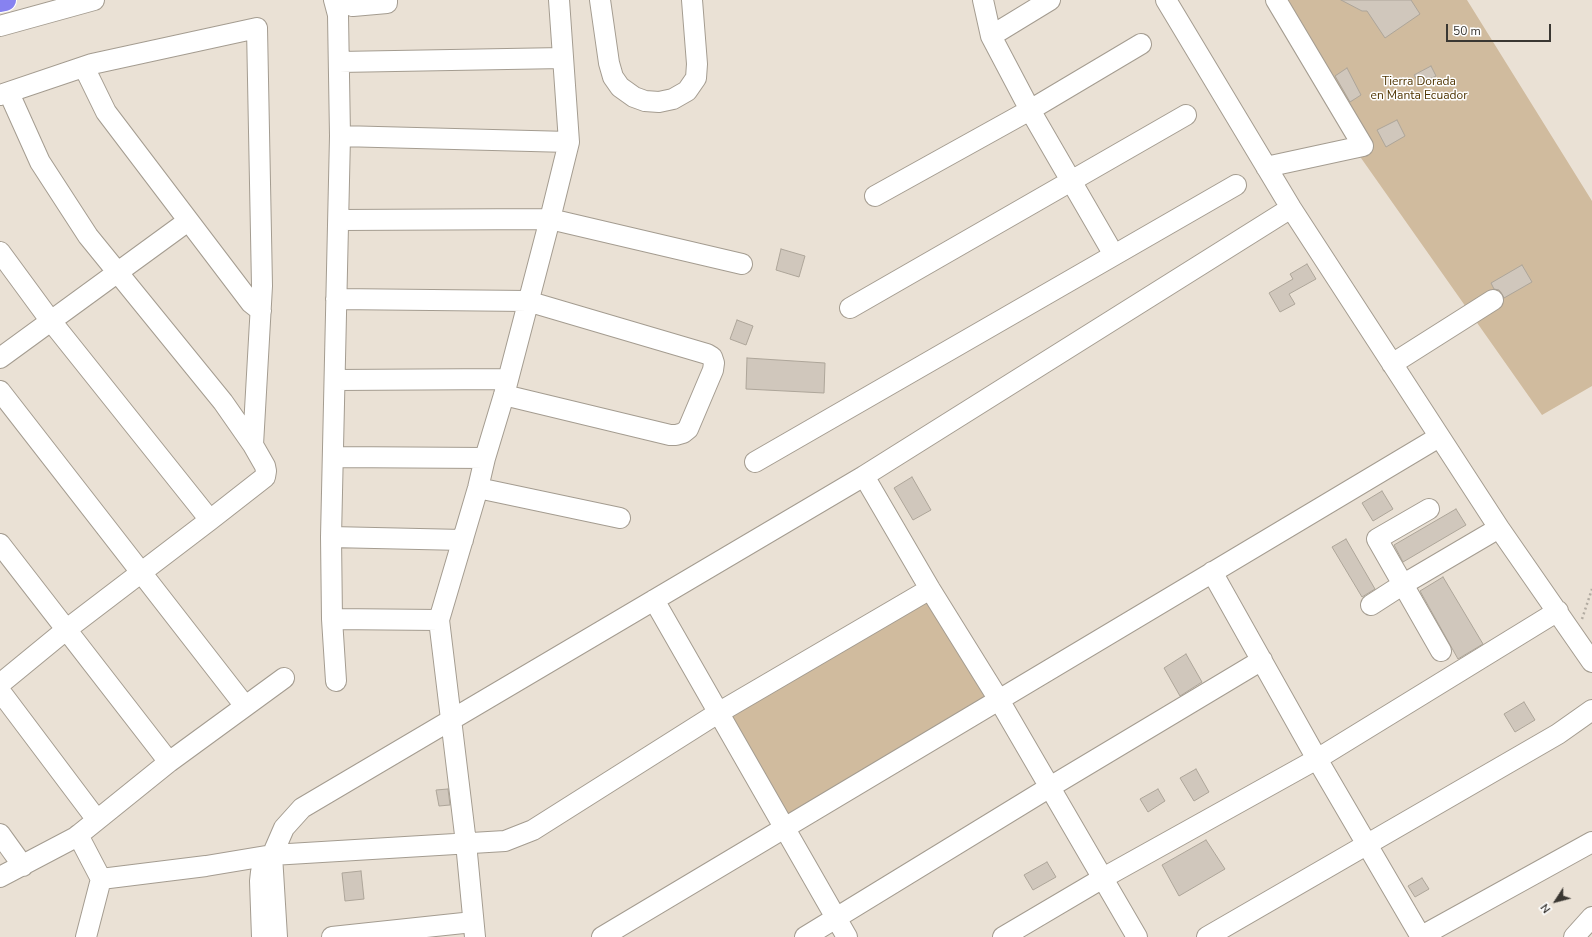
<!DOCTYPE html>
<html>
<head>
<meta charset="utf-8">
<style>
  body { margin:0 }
  #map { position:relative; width:1592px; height:937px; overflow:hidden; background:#eae1d5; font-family:"Nunito Sans",sans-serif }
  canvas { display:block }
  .north { position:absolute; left:1536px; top:881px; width:40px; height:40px; -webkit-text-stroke:3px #fff; paint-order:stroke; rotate:234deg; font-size:11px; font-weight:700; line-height:16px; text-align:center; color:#3a3732 }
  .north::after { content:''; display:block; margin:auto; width:14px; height:18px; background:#3a3732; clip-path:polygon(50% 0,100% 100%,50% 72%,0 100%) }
  .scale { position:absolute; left:1446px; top:24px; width:105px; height:18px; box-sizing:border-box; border:2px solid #3a3732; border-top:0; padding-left:5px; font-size:12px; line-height:14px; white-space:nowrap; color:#3a3732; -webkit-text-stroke:3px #fff; paint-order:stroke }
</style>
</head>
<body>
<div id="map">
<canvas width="1592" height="937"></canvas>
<div class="north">N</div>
<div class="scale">50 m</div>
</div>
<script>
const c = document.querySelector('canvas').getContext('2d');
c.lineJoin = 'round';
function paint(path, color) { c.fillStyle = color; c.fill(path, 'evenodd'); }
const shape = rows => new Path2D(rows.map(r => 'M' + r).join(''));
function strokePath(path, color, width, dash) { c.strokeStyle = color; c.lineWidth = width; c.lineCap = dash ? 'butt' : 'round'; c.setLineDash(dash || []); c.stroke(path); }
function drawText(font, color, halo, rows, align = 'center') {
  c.font = font + ' "Nunito Sans",sans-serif'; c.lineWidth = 3; c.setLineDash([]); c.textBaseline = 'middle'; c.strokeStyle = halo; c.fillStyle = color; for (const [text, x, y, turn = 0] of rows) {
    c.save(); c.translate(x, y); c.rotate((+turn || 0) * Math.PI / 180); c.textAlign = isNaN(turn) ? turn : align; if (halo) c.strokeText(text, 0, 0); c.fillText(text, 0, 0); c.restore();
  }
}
const green = shape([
  [1269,0,1467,0,1592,201,1592,386,1542,415,1342,131],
  [926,599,989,703,784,818,727,715]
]);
const building = shape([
  [1341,0,1411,0,1420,14,1385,38,1367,11,1362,11,1341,0],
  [1431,66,1436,76,1419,84,1414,75,1431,66],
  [1347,68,1361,95,1350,102,1335,76,1347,68],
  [1397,120,1405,136,1386,147,1377,130,1397,120],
  [781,249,805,256,799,277,776,270,781,249],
  [1307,264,1316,279,1289,294,1295,304,1280,312,1269,293,1293,279,1290,274,1307,264],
  [1522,265,1532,282,1504,298,1502,294,1499,290,1494,289,1491,283,1522,265],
  [737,320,753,326,746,345,730,339,737,320],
  [747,358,825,363,824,393,746,389,747,358],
  [912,477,931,510,913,520,894,488,912,477],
  [1382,491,1393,509,1373,521,1362,503,1382,491],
  [1456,509,1466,525,1403,562,1394,545,1456,509],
  [1346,539,1375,589,1362,597,1332,547,1346,539],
  [1443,577,1483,644,1458,659,1420,591,1443,577],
  [1186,654,1202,682,1180,696,1164,668,1186,654],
  [1524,702,1535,720,1515,732,1504,714,1524,702],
  [1196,769,1209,792,1194,801,1180,778,1196,769],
  [448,789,450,805,439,806,436,790,448,789],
  [1158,789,1165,801,1148,812,1140,799,1158,789],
  [1206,840,1225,869,1179,896,1162,865,1206,840],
  [1047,862,1056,877,1033,890,1024,875,1047,862],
  [361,871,364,899,345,901,342,873,361,871],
  [1422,878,1429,889,1415,897,1408,886,1422,878]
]);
const path = shape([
  [1582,619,1592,589]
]);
const minor = shape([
  [334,0,338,15,340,136,331,537,332,619,336,681],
  [348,0,353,6,387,3,387,0],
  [600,0,609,63,613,77,620,87,634,97,645,101,659,102,673,99,687,91,696,78,697,64,692,0],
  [983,0,991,36,1030,110,1114,255],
  [1166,0,1291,208,1499,528,1592,662],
  [0,26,94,0],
  [991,36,1050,0],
  [339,62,563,58],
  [84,67,106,112,251,303,261,311],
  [0,95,92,64,257,28,262,286,253,445],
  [340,136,569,142],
  [1266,167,1363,146,1276,0],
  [875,196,1030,110,1141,44],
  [339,220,550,219,742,264],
  [0,252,47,316,210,520],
  [336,299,527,301,707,354,712,357,714,363,713,370,688,429,683,433,676,435,670,435,504,395],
  [850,308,1186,115],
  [0,358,188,221],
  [1392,364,1493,300],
  [335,380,507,379],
  [0,391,245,706],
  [334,457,485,458],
  [755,462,1236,185],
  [864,476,930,589,999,700,1137,937],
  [478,488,620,518],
  [1429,509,1377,539,1441,651],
  [331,537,463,540],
  [0,544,169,762],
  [1212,572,1317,759,1421,937],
  [654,600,847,937],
  [1371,605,1402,585,1499,528],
  [332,619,439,620],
  [0,684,67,629,210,520,265,477,266,471,265,466,253,445,223,402,88,236,40,162,9,93],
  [0,691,97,820],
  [0,834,23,866],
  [78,835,101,879,86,937],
  [272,855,277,937],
  [0,877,76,837,169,762,284,678],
  [101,879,206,866,272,855,505,841,533,830,718,713,930,589],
  [262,937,260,881,261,872,274,851,284,828,302,808,864,476,1291,208],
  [332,937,473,922],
  [475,937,466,843,439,620,478,488,485,458,504,395,550,219,569,142,559,0],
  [602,937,1439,437],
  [805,937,1050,787,1262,660],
  [1003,937,1103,878,1317,759,1558,611],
  [1207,937,1558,734,1592,710],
  [1420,937,1592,842],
  [1574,937,1592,917]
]);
const highway = shape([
  [0,1,5,0]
]);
const parkNames = [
  ["Tierra Dorada",1419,82],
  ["en Manta Ecuador",1419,96]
];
paint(green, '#d0bb9e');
paint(building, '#d0c7bc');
strokePath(building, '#ada599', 1);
strokePath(minor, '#a49c90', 22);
strokePath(highway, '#fff', 24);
strokePath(path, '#b3aca2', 2.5, [2, 3]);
strokePath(minor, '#fff', 20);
strokePath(highway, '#8782f0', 22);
drawText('12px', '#503502', '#fff', parkNames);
</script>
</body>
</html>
